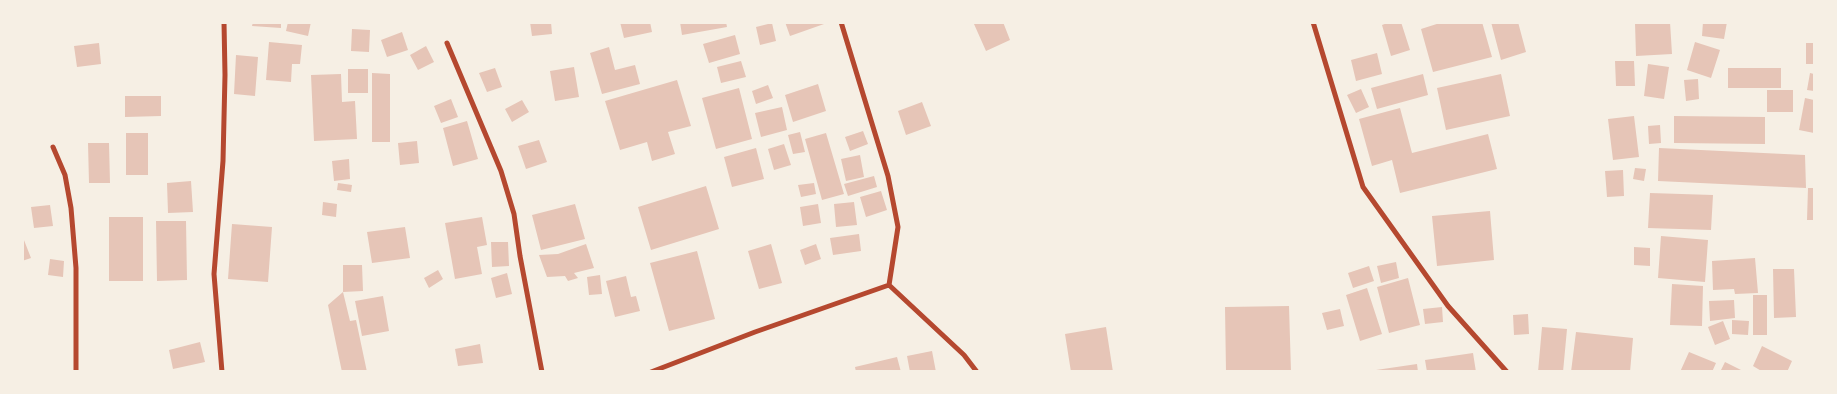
<!DOCTYPE html>
<html>
<head>
<meta charset="utf-8">
<style>
  body { margin:0 }
  #map { position:relative; width:1837px; height:394px; overflow:hidden; background:#f6efe4; font-family:Rubik,sans-serif }
  canvas { display:block }
  .frame { position:absolute; inset:0; border:24px solid #f6efe4; pointer-events:none }
</style>
</head>
<body>
<div id="map">
<canvas width="1837" height="394"></canvas>
<div class="frame"></div>
</div>
<script>
const c = document.querySelector('canvas').getContext('2d');
c.lineJoin = 'round';
function paint(path, color) { c.fillStyle = color; c.fill(path, 'evenodd'); }
const shape = rows => new Path2D(rows.map(r => 'M' + r).join(''));
function strokePath(path, color, width, dash) { c.strokeStyle = color; c.lineWidth = width; c.lineCap = dash ? 'butt' : 'round'; c.setLineDash(dash || []); c.stroke(path); }
const building = shape([
  [253,22,281,22,281,28,252,26],
  [288,22,311,22,308,36,286,31],
  [530,22,551,22,552,34,532,36],
  [620,22,650,22,652,32,624,38],
  [680,22,726,22,727,27,682,35],
  [785,22,824,22,824,24,790,36],
  [978,22,1003,22,1010,40,986,51,974,24],
  [1390,22,1401,22,1410,50,1391,56,1382,25],
  [1443,22,1482,22,1492,57,1433,72,1421,29],
  [1491,22,1518,22,1526,52,1501,60],
  [1670,22,1672,54,1636,56,1635,23],
  [1703,22,1727,22,1724,39,1702,36],
  [772,23,776,41,760,45,756,27],
  [352,29,370,30,369,52,351,51],
  [402,32,408,50,387,57,381,40],
  [735,35,740,54,709,63,703,44],
  [269,42,302,45,300,64,292,64,291,82,266,80],
  [1695,42,1720,50,1711,78,1687,70],
  [99,43,101,64,77,67,74,46],
  [1806,43,1814,43,1814,64,1806,64],
  [426,46,434,62,418,70,410,55],
  [609,47,615,70,635,65,640,84,602,94,590,53],
  [1377,53,1382,74,1356,81,1351,60],
  [236,55,258,57,255,96,234,94],
  [741,61,746,77,721,83,717,67],
  [1615,61,1634,61,1635,86,1616,86],
  [1648,64,1669,67,1664,99,1644,96],
  [574,67,579,97,555,101,550,71],
  [495,68,502,87,487,92,479,73],
  [1728,68,1781,68,1781,88,1728,88],
  [348,69,368,69,368,93,348,93],
  [372,73,390,74,390,142,372,142],
  [1810,73,1814,74,1814,91,1807,90],
  [341,74,342,102,355,101,357,139,314,141,311,75],
  [1423,74,1428,95,1377,109,1371,88],
  [1501,74,1510,116,1446,130,1437,88],
  [1698,79,1699,99,1686,101,1684,80],
  [677,80,691,126,668,132,675,154,652,161,647,142,620,150,605,101],
  [818,84,826,111,793,122,785,95],
  [768,85,773,98,756,104,752,91],
  [739,88,752,139,716,149,702,98],
  [1361,89,1369,107,1356,113,1347,95],
  [1767,90,1793,90,1793,112,1767,112],
  [125,96,161,96,161,116,125,117],
  [1805,98,1814,100,1814,133,1799,130],
  [451,99,458,117,441,123,434,106],
  [522,100,529,112,512,122,505,109],
  [922,102,931,126,906,135,898,111],
  [782,107,787,130,761,137,755,113],
  [1400,108,1412,153,1488,134,1497,169,1400,193,1392,160,1372,166,1359,119],
  [1634,116,1639,157,1613,160,1608,119],
  [1674,116,1765,117,1765,144,1674,143],
  [467,121,478,159,453,166,443,128],
  [1660,125,1661,143,1649,144,1648,126],
  [863,131,868,144,850,151,845,137],
  [800,132,805,152,793,154,788,135],
  [126,133,148,133,148,175,126,175],
  [826,133,844,194,822,200,805,139],
  [539,140,547,162,526,169,518,146],
  [417,141,419,163,400,165,398,143],
  [88,143,109,143,110,183,89,183],
  [784,144,791,165,774,170,768,149],
  [756,148,764,179,732,187,724,157],
  [1659,148,1805,155,1806,188,1658,181],
  [860,155,864,177,846,181,841,159],
  [349,159,350,179,334,181,332,161],
  [1635,168,1646,169,1644,181,1633,179],
  [1623,170,1624,196,1607,197,1605,171],
  [874,176,877,187,848,196,844,184],
  [191,181,193,212,168,213,167,183],
  [338,183,352,185,351,192,337,190],
  [814,183,816,194,801,197,798,185],
  [706,186,719,229,651,250,638,207],
  [1808,188,1814,188,1814,220,1807,220],
  [881,191,887,210,866,217,860,197],
  [1650,193,1713,195,1711,230,1648,228],
  [323,202,337,204,336,217,322,215],
  [854,202,857,225,836,227,834,204],
  [575,204,585,239,541,250,532,215],
  [818,204,821,223,803,226,800,207],
  [50,205,53,226,34,228,31,207],
  [1490,211,1494,260,1437,266,1432,216],
  [109,217,143,217,143,281,109,281],
  [482,217,487,245,477,247,482,274,455,279,445,223],
  [156,221,186,221,187,280,157,281],
  [232,224,272,227,268,282,228,279],
  [405,227,410,258,372,263,367,232],
  [859,234,861,251,833,255,830,238],
  [22,235,31,258,22,261],
  [1661,236,1708,240,1705,282,1658,278],
  [491,242,508,242,509,266,492,267],
  [586,244,594,268,574,273,578,278,568,281,565,276,547,277,539,255,558,254],
  [771,244,782,283,759,289,748,251],
  [816,244,821,259,805,265,800,250],
  [1634,247,1650,248,1650,266,1634,265],
  [697,251,715,319,669,331,650,263],
  [1755,258,1758,293,1735,294,1734,289,1713,290,1712,261],
  [50,259,64,261,63,277,48,275],
  [1396,262,1399,278,1381,283,1377,266],
  [343,265,362,265,363,291,343,292],
  [1369,266,1374,281,1353,288,1348,273],
  [1773,269,1794,269,1796,317,1774,318],
  [438,270,443,279,429,288,424,278],
  [507,273,512,294,496,298,491,278],
  [600,275,602,294,589,295,587,277],
  [626,276,631,297,636,296,640,311,615,317,606,281],
  [1408,278,1420,325,1389,333,1377,287],
  [1672,284,1703,286,1702,326,1670,325],
  [1367,288,1382,334,1360,341,1346,295],
  [343,292,350,321,356,320,367,372,342,372,328,305],
  [1753,295,1767,295,1767,335,1753,335],
  [383,296,389,331,362,336,355,301],
  [1734,300,1735,318,1710,321,1709,301],
  [1289,306,1291,372,1226,372,1225,307],
  [1442,307,1443,322,1425,324,1423,309],
  [1340,309,1344,326,1327,330,1322,313],
  [1528,314,1529,334,1514,335,1513,315],
  [1732,320,1749,321,1748,335,1732,334],
  [1723,321,1730,339,1715,345,1708,327],
  [1106,327,1113,372,1071,372,1065,334],
  [1542,327,1567,329,1563,372,1538,372],
  [1576,332,1633,338,1630,372,1571,372],
  [200,342,205,362,173,369,169,350],
  [480,344,483,363,458,366,455,349],
  [1762,346,1792,361,1787,372,1763,372,1753,366],
  [932,351,936,372,910,372,907,356],
  [1689,352,1716,363,1712,372,1680,372],
  [1473,353,1476,372,1427,372,1425,360],
  [897,357,901,372,856,372,855,367],
  [1725,362,1745,372,1720,372],
  [1417,364,1418,372,1376,372,1376,370]
]);
const minor = shape([
  [841,22,888,176,898,227,889,285,964,355,977,372],
  [1313,22,1363,187,1448,306,1507,372],
  [447,43,501,171,514,214,520,256,542,372],
  [53,147,65,175,71,208,76,268,76,372],
  [222,372,214,274,223,161,225,75,224,22],
  [651,372,755,332,889,285]
]);
paint(building, '#e6c5b7');
strokePath(minor, '#b5482f', 5);
</script>
</body>
</html>
